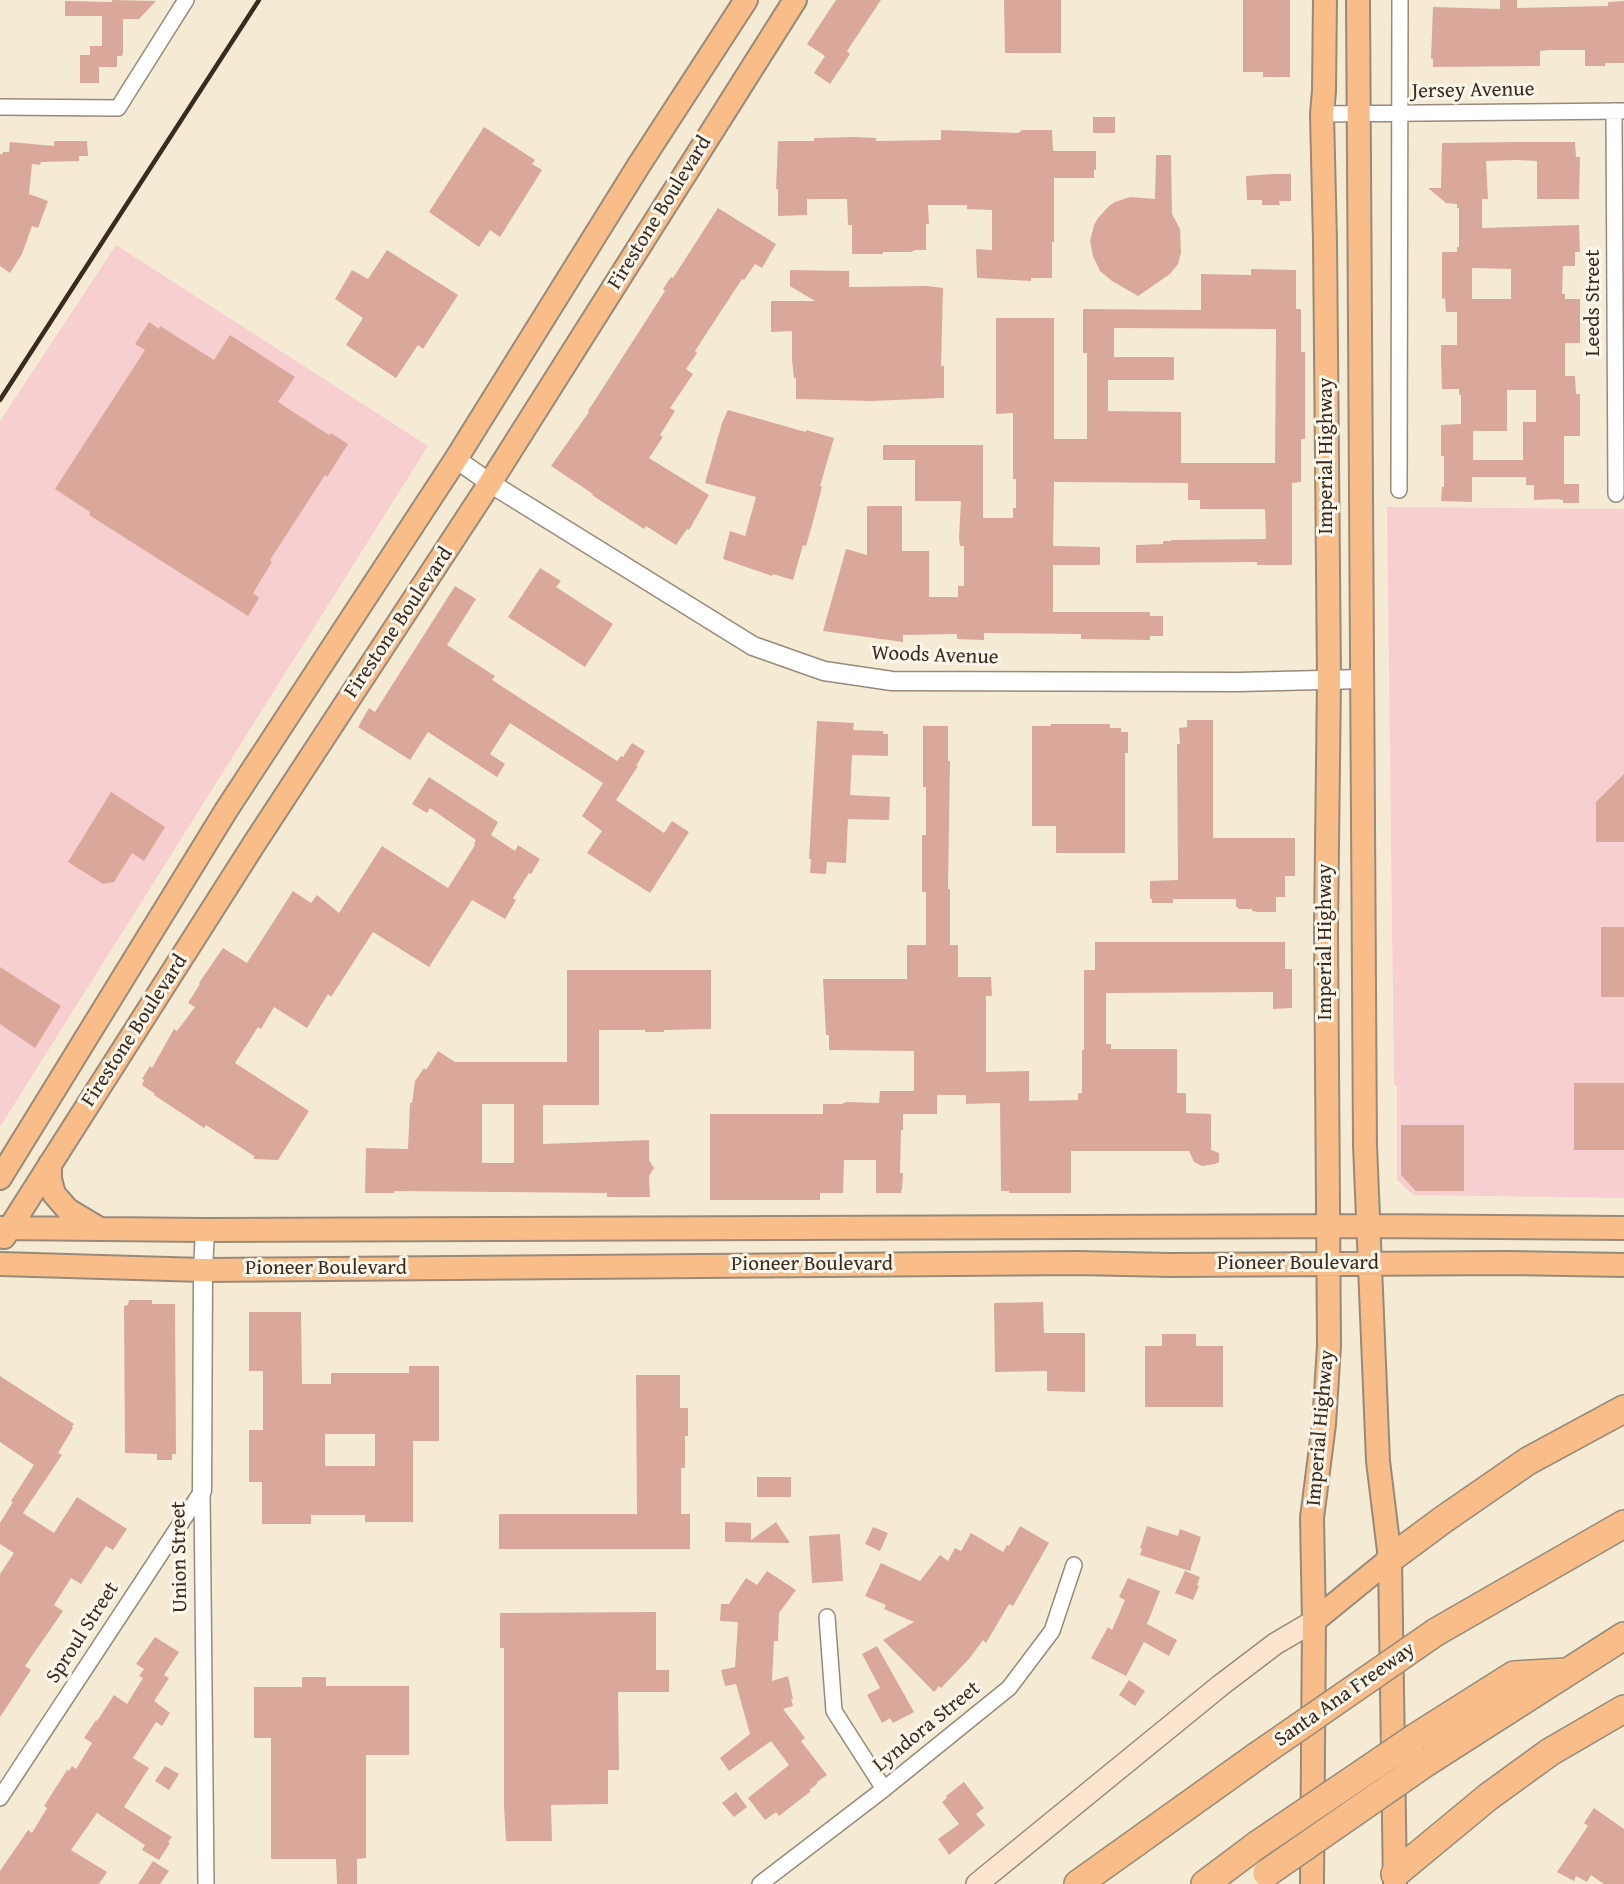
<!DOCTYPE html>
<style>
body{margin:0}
canvas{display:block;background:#f5ebd5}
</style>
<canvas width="1624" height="1884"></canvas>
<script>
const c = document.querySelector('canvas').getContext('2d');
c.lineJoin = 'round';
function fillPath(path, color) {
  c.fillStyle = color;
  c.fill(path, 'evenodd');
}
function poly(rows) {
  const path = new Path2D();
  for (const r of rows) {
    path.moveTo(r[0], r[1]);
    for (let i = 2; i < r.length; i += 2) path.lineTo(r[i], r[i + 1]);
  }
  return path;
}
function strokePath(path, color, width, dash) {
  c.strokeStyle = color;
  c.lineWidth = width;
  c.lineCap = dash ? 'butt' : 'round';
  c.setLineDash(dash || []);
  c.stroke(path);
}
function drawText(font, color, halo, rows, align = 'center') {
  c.font = font + ' "Gentium Book Plus",serif';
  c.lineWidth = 6;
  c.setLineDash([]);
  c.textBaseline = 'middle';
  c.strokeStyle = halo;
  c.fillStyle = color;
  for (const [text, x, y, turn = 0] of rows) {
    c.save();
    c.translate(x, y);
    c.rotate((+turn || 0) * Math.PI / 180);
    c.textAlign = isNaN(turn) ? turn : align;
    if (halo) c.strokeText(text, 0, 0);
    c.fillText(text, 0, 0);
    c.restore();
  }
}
fillPath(poly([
 [116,245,428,446,0,1127,0,421],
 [1387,507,1624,509,1624,1198,1413,1195,1397,1180,1397,1085,1394,1085]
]), '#f7cfd0');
fillPath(poly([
 [112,0,156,1,139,19,123,19,123,52,122,56,117,56,117,67,99,67,99,83,80,83,80,55,90,55,90,46,102,46,102,16,65,16,65,1,112,2],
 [836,0,881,0,847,51,850,54,830,84,814,73,825,56,807,44],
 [1004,0,1061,0,1061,53,1005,53],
 [1243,0,1290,0,1290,77,1263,77,1263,72,1243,72],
 [1500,0,1517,0,1517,8,1608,6,1608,2,1624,1,1624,63,1605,63,1605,66,1585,66,1585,50,1549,50,1540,51,1540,66,1433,67,1433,59,1431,59,1433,7,1500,9],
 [1093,117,1115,117,1115,133,1093,133],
 [484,127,535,160,532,164,542,170,500,237,490,230,479,247,429,212],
 [941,130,1018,133,1022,130,1052,130,1053,151,1096,151,1096,170,1094,170,1094,178,1054,178,1054,242,1052,242,1052,278,1031,278,1031,281,977,278,976,249,992,250,992,210,967,209,967,205,928,205,929,224,926,224,926,250,915,250,911,252,883,252,883,254,852,254,852,225,848,225,847,199,807,199,807,215,778,216,778,189,776,189,778,141,814,141,814,138,854,137,876,138,876,141,941,140],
 [54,141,87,141,88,156,79,156,79,161,41,162,40,165,32,164,29,194,48,201,38,228,32,226,22,254,10,273,0,266,0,154,3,154,3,152,9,152,10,142,54,146],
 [1517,142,1575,142,1576,157,1580,157,1579,199,1537,199,1537,161,1517,160,1486,161,1488,199,1482,199,1482,228,1579,225,1580,252,1575,252,1575,266,1563,266,1562,294,1565,294,1565,299,1580,299,1580,343,1565,343,1565,376,1575,376,1576,394,1580,394,1580,436,1564,436,1564,484,1579,484,1579,503,1563,503,1563,500,1557,499,1534,500,1534,485,1526,485,1526,477,1472,477,1472,502,1441,501,1442,487,1444,487,1444,456,1441,456,1441,425,1461,424,1461,395,1459,395,1459,389,1442,389,1441,359,1441,345,1457,345,1457,312,1446,312,1445,298,1442,299,1442,252,1457,252,1457,247,1459,247,1459,208,1457,208,1457,204,1446,203,1428,188,1441,188,1442,143],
 [1472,268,1511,269,1511,299,1472,299],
 [1507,390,1536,390,1536,422,1523,422,1523,460,1473,460,1473,431,1507,431],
 [1156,155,1171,155,1172,214,1180,229,1181,253,1178,264,1170,274,1138,296,1112,281,1100,271,1093,256,1090,241,1094,225,1098,218,1109,206,1115,202,1130,197,1155,199],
 [1272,174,1291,174,1291,201,1279,201,1280,205,1262,205,1262,200,1247,200,1246,176],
 [718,208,776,244,762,268,755,264,744,280,742,279,695,351,697,353,686,369,693,374,670,408,675,411,660,435,663,437,649,458,709,495,689,530,687,529,676,545,646,526,644,529,592,495,593,494,551,466,589,412,588,411,597,397,665,291,663,289,671,277,673,278],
 [387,250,458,295,423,349,418,345,396,378,346,345,363,318,335,299,352,270,368,279],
 [1251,269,1296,270,1296,309,1301,309,1301,352,1305,352,1305,439,1301,439,1301,482,1292,483,1292,565,1257,565,1257,562,1136,563,1136,545,1163,544,1163,541,1171,541,1171,540,1266,539,1265,509,1200,509,1200,500,1188,500,1188,483,1054,482,1053,546,1100,547,1100,565,1053,565,1053,612,1150,612,1150,616,1163,616,1163,636,1150,636,1150,640,1081,639,1081,634,984,633,984,640,957,639,957,634,903,635,903,642,823,631,846,549,867,555,867,506,902,506,902,551,929,551,929,597,958,597,958,586,964,586,964,546,960,546,959,538,961,501,915,501,915,460,883,460,883,445,983,445,983,518,1013,518,1013,508,1016,508,1016,479,1013,479,1013,413,996,414,996,318,1054,318,1054,439,1087,439,1087,353,1083,353,1083,309,1201,310,1201,274,1251,275],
 [1114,328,1276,329,1275,463,1181,463,1181,412,1108,411,1108,380,1174,380,1174,357,1114,357],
 [790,270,849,271,849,287,927,286,943,288,941,366,944,366,944,398,871,401,796,399,796,378,794,378,792,360,792,331,771,332,771,301,815,301,790,286],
 [149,322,159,329,160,326,214,360,230,335,295,377,278,402,329,435,331,433,348,444,327,477,325,475,270,560,272,562,253,593,259,598,248,616,89,515,90,512,55,489,145,350,135,344],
 [728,410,802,431,806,432,806,430,834,438,820,486,822,487,811,529,806,546,803,545,793,580,773,574,772,576,723,559,730,531,745,536,756,497,705,483,722,423],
 [540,568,561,581,556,587,613,624,585,667,508,617],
 [455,586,476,599,447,645,495,676,492,680,617,761,621,756,623,757,632,743,645,751,636,766,638,766,616,800,664,833,672,821,689,832,650,893,587,853,602,831,582,816,603,783,510,723,490,754,505,764,497,777,428,732,410,760,358,727,369,708,375,712],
 [1187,720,1213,720,1213,838,1295,838,1295,876,1285,876,1285,897,1276,897,1276,912,1258,912,1252,911,1252,909,1238,909,1238,907,1236,907,1236,899,1173,899,1173,903,1152,903,1152,899,1150,899,1150,881,1178,880,1177,744,1180,744,1179,728,1187,727],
 [817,721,854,723,853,730,883,731,883,734,888,734,888,756,852,755,850,795,890,797,889,820,848,819,846,863,827,862,826,874,810,873,811,859,809,859],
 [1051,724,1110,724,1110,728,1121,728,1121,732,1128,732,1128,753,1125,753,1125,853,1056,853,1056,826,1032,826,1032,726,1051,726],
 [923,726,948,726,948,761,950,761,948,889,950,889,950,945,958,945,958,977,991,977,992,996,986,996,986,1072,1029,1071,1029,1101,1078,1100,1078,1093,1082,1093,1082,1050,1084,1050,1084,970,1095,970,1095,942,1285,942,1285,969,1292,969,1292,1008,1273,1009,1273,992,1106,993,1106,1044,1111,1044,1111,1049,1177,1049,1177,1093,1186,1093,1186,1113,1211,1114,1211,1150,1219,1153,1219,1162,1215,1164,1202,1166,1194,1162,1189,1151,1071,1151,1071,1193,1009,1193,1009,1191,1001,1191,1000,1103,966,1104,966,1095,937,1095,937,1114,903,1114,903,1130,901,1130,900,1173,903,1173,902,1190,901,1190,901,1193,876,1193,876,1160,844,1160,843,1193,820,1193,820,1200,710,1200,710,1114,823,1114,823,1104,843,1104,843,1103,847,1102,879,1103,880,1091,914,1091,914,1051,829,1050,829,1035,826,1035,823,979,907,979,907,945,926,945,926,892,922,892,922,835,926,835,926,787,923,787],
 [1624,774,1624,842,1596,842,1596,802],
 [429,777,498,822,491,835,515,851,518,845,540,859,531,874,529,873,513,898,516,900,505,919,472,900,429,967,373,932,331,997,328,994,307,1028,274,1007,261,1029,258,1027,235,1063,309,1111,278,1160,254,1159,254,1156,206,1125,204,1128,154,1095,155,1094,142,1085,144,1080,142,1079,150,1066,152,1068,174,1029,177,1031,195,1007,188,1003,200,984,199,983,223,948,247,963,293,891,311,903,317,895,339,913,382,846,448,888,475,845,474,844,476,840,430,808,427,813,412,804],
 [111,792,165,827,144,861,132,853,114,882,103,884,68,862],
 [1601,927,1624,927,1624,997,1601,997],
 [0,967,61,1006,35,1048,0,1024],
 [567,970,711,970,711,1029,664,1030,664,1032,645,1032,645,1030,599,1030,599,1105,543,1105,543,1144,649,1140,649,1160,654,1168,649,1176,650,1197,607,1197,607,1193,394,1191,394,1193,365,1193,366,1148,408,1149,410,1103,412,1103,415,1081,424,1068,426,1070,438,1051,455,1062,567,1062],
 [482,1104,514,1104,514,1163,482,1163],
 [1574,1083,1624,1083,1624,1150,1574,1150],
 [1401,1125,1464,1125,1464,1191,1416,1191,1401,1175],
 [129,1300,152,1300,152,1304,175,1304,176,1454,172,1454,172,1460,157,1460,157,1454,125,1453,124,1306,128,1305],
 [1043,1302,1044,1333,1085,1333,1085,1392,1047,1391,1047,1371,995,1372,994,1303],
 [249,1312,301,1312,302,1384,331,1384,331,1373,409,1373,409,1366,439,1366,439,1441,413,1441,413,1522,365,1522,365,1515,311,1515,311,1524,262,1524,262,1482,249,1482,249,1430,263,1430,263,1371,249,1371],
 [325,1434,375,1434,375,1466,325,1466],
 [1162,1334,1196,1334,1196,1346,1223,1346,1223,1407,1145,1407,1145,1346,1162,1346],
 [636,1375,680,1375,680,1408,688,1408,688,1436,685,1436,685,1468,681,1468,681,1514,690,1514,690,1549,499,1549,499,1514,637,1514],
 [0,1376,74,1424,72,1427,73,1428,58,1453,62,1455,23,1513,54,1533,77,1497,127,1529,113,1550,106,1546,81,1584,71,1578,54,1605,63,1611,25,1666,31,1670,0,1717,0,1574,14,1553,0,1544,0,1523,13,1502,11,1501,34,1465,0,1442],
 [757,1477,791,1477,791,1497,757,1497],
 [725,1522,751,1523,751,1540,776,1522,790,1543,725,1542],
 [1020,1526,1049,1543,1013,1606,1009,1604,986,1643,983,1640,969,1659,941,1688,939,1686,934,1692,883,1640,914,1622,884,1609,886,1605,865,1596,881,1563,920,1581,940,1555,948,1561,955,1548,961,1551,971,1533,1003,1552,1007,1545,1009,1546],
 [1147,1526,1178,1536,1180,1529,1201,1537,1190,1571,1140,1555,1142,1549,1140,1548],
 [873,1527,888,1533,880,1551,865,1544],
 [840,1534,843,1581,812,1583,809,1536],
 [767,1571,796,1590,779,1613,778,1641,774,1641,772,1681,788,1676,793,1699,791,1699,793,1706,783,1709,805,1738,801,1741,827,1775,817,1782,817,1784,809,1790,811,1791,779,1816,776,1812,765,1820,748,1798,789,1765,771,1741,729,1771,720,1758,750,1734,736,1684,725,1686,721,1670,735,1667,738,1622,720,1621,721,1604,729,1604,746,1578,757,1585],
 [1185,1571,1200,1577,1197,1585,1199,1586,1193,1600,1175,1593],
 [1128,1578,1160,1591,1147,1624,1177,1640,1169,1656,1144,1642,1126,1676,1091,1658,1108,1627,1112,1630,1125,1600,1119,1597],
 [656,1612,656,1670,669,1670,669,1692,618,1692,619,1770,608,1770,608,1804,551,1805,552,1841,506,1841,504,1805,504,1648,500,1648,500,1613],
 [155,1637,179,1652,164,1675,169,1678,154,1701,170,1713,162,1726,156,1722,133,1758,149,1768,124,1807,172,1837,168,1842,170,1843,159,1860,142,1850,145,1845,97,1813,71,1850,107,1872,99,1884,0,1884,0,1871,28,1830,32,1833,47,1808,44,1806,67,1770,69,1771,72,1766,76,1769,92,1743,84,1738,96,1720,97,1721,114,1695,127,1704,143,1678,139,1676,144,1669,136,1664],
 [877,1646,914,1712,893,1723,890,1718,882,1723,867,1695,880,1688,862,1654],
 [302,1677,326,1677,326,1686,409,1686,409,1755,366,1755,366,1858,357,1859,357,1884,337,1884,336,1859,271,1859,271,1738,254,1738,254,1687,302,1687],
 [1129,1680,1145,1691,1135,1706,1119,1695],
 [165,1766,179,1774,169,1790,155,1781],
 [964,1782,984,1808,976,1814,985,1825,949,1855,938,1839,959,1824,942,1802,947,1798,946,1796],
 [736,1792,747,1807,734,1817,722,1803],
 [1594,1808,1624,1829,1624,1884,1604,1884,1591,1875,1587,1882,1576,1876,1574,1881,1557,1872,1588,1826,1584,1823],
 [153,1861,169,1871,160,1884,138,1884]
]), '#daa89a');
const minor = poly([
 [0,107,118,108,186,0],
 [1614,111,1616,494],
 [1322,114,1624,111],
 [1399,490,1400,0],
 [202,1491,206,1884],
 [827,1617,834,1711,884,1789],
 [0,1798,202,1491],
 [760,1884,884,1789,1009,1688,1052,1631,1074,1565]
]);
const tertiary = poly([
 [456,459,490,483,753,646,824,671,892,681,1238,682,1363,679],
 [202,1491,203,1270,205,1230]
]);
const secondary = poly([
 [977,1884,1221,1685,1275,1644,1314,1621]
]);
const primary = poly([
 [1358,0,1365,1145,1378,1461,1390,1559,1395,1884],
 [50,1164,50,1179,54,1194,68,1210,98,1228],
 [0,1178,227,809,456,459,639,165,746,0],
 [0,1228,205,1230,1370,1226,1624,1228],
 [4,1237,254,844,490,483,795,0],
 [0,1264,203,1270,1078,1263,1170,1265,1509,1263,1624,1265],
 [1314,1621,1390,1559],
 [1312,1884,1314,1621,1312,1518,1324,1424,1329,1346,1326,928,1329,679,1325,241,1322,114,1324,91,1325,0]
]);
const motorway = poly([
 [1390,1559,1444,1519,1528,1461,1624,1409],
 [1436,1632,1624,1524],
 [1416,1737,1514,1675,1565,1672],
 [1427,1762,1624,1636],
 [1395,1874,1488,1797,1550,1752,1624,1709],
 [1078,1884,1257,1756],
 [1205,1884,1257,1845]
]);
strokePath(minor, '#988a7a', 18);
strokePath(tertiary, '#988a7a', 21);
strokePath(secondary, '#988a7a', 24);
strokePath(primary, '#988a7a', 26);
strokePath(motorway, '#988a7a', 30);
strokePath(minor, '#fff', 15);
strokePath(tertiary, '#fff', 18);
strokePath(secondary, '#fce5cf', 21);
strokePath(primary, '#f8bd88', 22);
strokePath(motorway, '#f8bd88', 27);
strokePath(poly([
 [0,400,259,0]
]), '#3b2a1e', 4.5);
const motorwayBridge = poly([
 [1257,1756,1436,1632],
 [1257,1845,1416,1737],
 [1267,1873,1427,1762]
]);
strokePath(motorwayBridge, '#988a7a', 30, []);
strokePath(motorwayBridge, '#f8bd88', 27);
drawText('21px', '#3b2a1e', '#fbf7ec', [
 ["Jersey Avenue",1473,91,-1],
 ["Firestone Boulevard",660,213,-58],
 ["Leeds Street",1594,303,-90],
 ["Imperial Highway",1327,456,-90],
 ["Firestone Boulevard",399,623,-56],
 ["Woods Avenue",935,656,2],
 ["Imperial Highway",1326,942,-90],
 ["Firestone Boulevard",135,1031,-57],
 ["Pioneer Boulevard",1298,1264],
 ["Pioneer Boulevard",812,1265],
 ["Pioneer Boulevard",326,1269],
 ["Imperial Highway",1321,1428,-85],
 ["Union Street",180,1557,-91],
 ["Sproul Street",83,1633,-57],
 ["Santa Ana Freeway",1345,1695,-35],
 ["Lyndora Street",927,1727,-39]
]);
</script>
